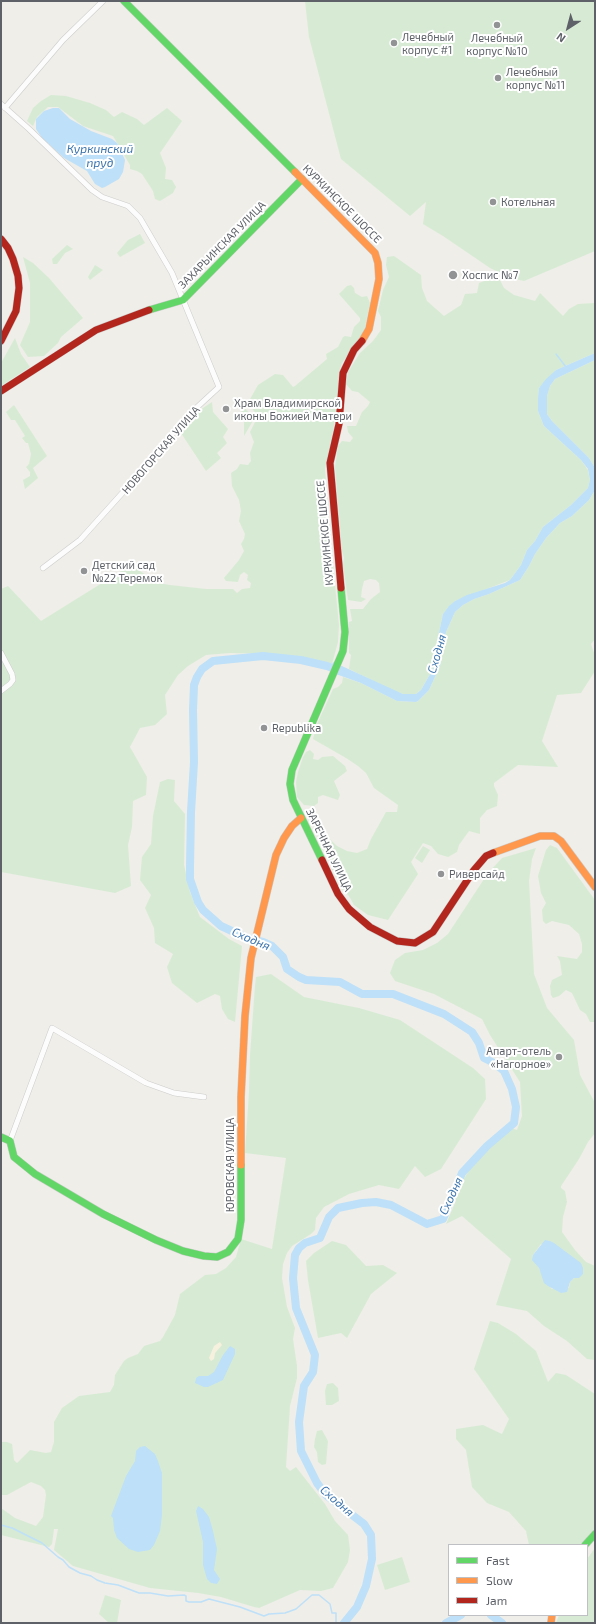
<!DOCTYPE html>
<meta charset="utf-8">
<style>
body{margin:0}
#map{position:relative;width:596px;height:1624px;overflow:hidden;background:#efeee9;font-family:"Exo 2",sans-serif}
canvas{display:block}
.frame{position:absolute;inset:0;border:2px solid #5e6268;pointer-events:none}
.legend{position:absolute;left:448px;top:1544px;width:140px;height:72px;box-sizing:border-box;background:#fff;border:1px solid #bfc0c3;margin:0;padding:5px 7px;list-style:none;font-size:12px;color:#5e6268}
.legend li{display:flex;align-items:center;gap:8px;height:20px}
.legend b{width:20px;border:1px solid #bfc0c3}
.north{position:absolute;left:548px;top:8px;width:40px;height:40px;-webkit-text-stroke:3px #fff;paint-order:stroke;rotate:216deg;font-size:11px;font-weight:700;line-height:16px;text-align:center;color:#5e6268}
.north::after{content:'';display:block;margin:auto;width:14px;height:18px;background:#5e6268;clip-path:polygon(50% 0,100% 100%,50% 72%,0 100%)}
</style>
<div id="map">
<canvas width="596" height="1624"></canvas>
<div class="frame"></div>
<ul class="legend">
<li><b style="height:5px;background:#63d668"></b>Fast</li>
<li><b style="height:5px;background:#ff974d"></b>Slow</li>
<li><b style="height:5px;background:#b3261e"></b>Jam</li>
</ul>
<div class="north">N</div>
</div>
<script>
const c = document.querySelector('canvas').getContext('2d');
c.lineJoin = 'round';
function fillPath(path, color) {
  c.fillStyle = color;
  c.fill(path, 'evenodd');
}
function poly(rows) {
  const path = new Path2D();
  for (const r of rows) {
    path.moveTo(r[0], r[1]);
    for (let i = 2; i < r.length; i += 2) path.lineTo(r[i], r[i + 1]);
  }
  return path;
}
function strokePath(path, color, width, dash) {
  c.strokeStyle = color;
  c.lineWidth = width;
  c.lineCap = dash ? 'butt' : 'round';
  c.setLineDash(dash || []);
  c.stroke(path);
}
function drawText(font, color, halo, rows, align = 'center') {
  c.font = font + ' "Exo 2",sans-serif';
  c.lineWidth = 4;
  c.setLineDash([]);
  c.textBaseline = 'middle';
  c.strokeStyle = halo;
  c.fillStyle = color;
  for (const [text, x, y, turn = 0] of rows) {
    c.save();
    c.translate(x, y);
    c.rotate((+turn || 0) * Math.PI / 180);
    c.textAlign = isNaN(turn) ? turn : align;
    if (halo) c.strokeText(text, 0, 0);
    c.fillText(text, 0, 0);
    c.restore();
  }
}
fillPath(poly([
 [305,1,595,1,595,251,524,281,511,278,490,268,443,236,423,224,426,202,410,216,341,159,309,37],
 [51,95,66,96,90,103,106,110,114,117,122,112,137,119,144,125,167,108,182,121,160,153,166,168,165,179,172,180,176,187,173,193,160,201,155,199,153,191,142,174,137,171,130,169,130,165,113,136,83,126,58,107,48,107,37,117,33,126,27,121,33,108,41,101],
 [140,234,145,243,120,257,117,253,128,240],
 [67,245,73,249,65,253,57,264,53,264,52,259],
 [394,256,421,275,422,288,427,301,444,316,461,305,465,294,477,293,479,283,498,276,504,288,514,295,535,301,540,293,563,316,569,309,578,304,595,303,595,353,556,370,539,388,538,411,544,426,581,460,588,470,590,480,588,488,571,505,543,527,535,541,527,550,521,565,510,580,455,601,443,614,438,637,439,645,433,669,421,690,416,694,403,694,392,690,349,669,351,655,349,653,349,622,352,621,350,609,363,609,371,599,380,592,379,583,376,580,370,579,364,581,362,589,361,597,366,599,361,602,348,600,343,565,344,558,342,551,335,467,338,446,342,441,350,442,353,438,348,432,347,426,356,426,362,412,368,406,370,402,358,392,352,391,346,384,348,372,360,353,373,341,381,330,381,317,378,311,383,290,389,277,386,265,387,257],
 [23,257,33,263,49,278,83,318,61,337,58,343,44,356,28,357,20,345,30,322,30,283],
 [95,265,103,270,90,280,88,277],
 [351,285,354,288,355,293,362,297,367,296,370,303,364,332,342,363,339,372,337,411,325,469,330,532,328,540,333,564,339,625,338,642,332,664,270,654,230,653,206,655,188,666,178,675,165,695,167,714,155,725,140,728,130,747,147,777,146,795,133,801,132,827,128,845,131,886,115,893,1,872,1,589,8,586,41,621,131,565,158,583,170,585,206,589,233,589,237,593,242,589,250,588,251,583,247,580,248,575,244,572,240,575,238,582,226,581,224,578,239,560,244,551,241,544,244,539,245,534,239,521,241,511,239,500,232,486,231,473,237,469,240,464,248,465,251,461,250,453,254,442,250,432,258,416,250,406,249,401,258,385,275,374,283,375,293,387,295,386,327,359,326,354,338,347,343,337,345,336,351,337,354,327,360,321,360,318,339,294,347,286],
 [15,338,21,354,30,367,1,386,1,363],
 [595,360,595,468,589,458,552,421,547,414,547,396,550,386,555,379],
 [212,402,213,412,228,429,223,437,227,443,217,453,221,458,206,471,181,433,197,412],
 [14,405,47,456,33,468,38,478,25,489,23,480,30,476,30,472,26,467,29,464,31,454,28,443,26,443,22,438,25,436,15,420,11,420,6,412],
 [244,407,254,419,244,436,244,418,241,410],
 [595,490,595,639,591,644,595,656,595,671,581,693,557,695,542,741,558,767,518,765,494,783,494,786,498,795,497,806,487,810,480,818,480,834,469,831,459,845,457,852,448,857,438,854,431,846,423,843,411,862,418,874,388,920,368,915,354,905,349,896,341,888,332,869,325,850,319,842,330,839,337,846,347,851,357,853,367,849,371,839,386,812,397,812,398,805,374,788,366,773,358,766,346,758,313,739,317,724,333,689,338,687,342,683,343,677,361,683,397,701,416,702,418,701,429,690,435,677,444,648,446,632,455,612,463,605,474,599,489,594,520,580,529,566,535,554,546,538,560,523,572,516,589,500],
 [310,750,314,754,313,759,318,760,322,757,333,756,345,766,347,771,334,781,340,795,338,800,323,795,318,797,318,803,314,806,304,805,297,797,296,782,298,772,303,757,306,752],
 [168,779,175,780,174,801,185,814,184,865,190,892,200,917,229,939,242,946,235,1022,228,1019,222,1009,220,996,215,994,197,1003,172,983,167,967,173,954,155,943,154,928,145,908,151,895,140,880,142,857,151,844,153,816,160,782],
 [550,845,557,848,595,900,595,1022,590,1022,586,1014,580,1010,572,993,566,990,559,996,553,998,551,995,550,986,552,980,562,975,560,961,557,956,577,959,582,952,582,944,579,934,569,925,552,921,546,924,543,921,542,910,546,903,541,893,538,876,546,850],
 [423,846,430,850,422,863,415,858],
 [536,848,532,859,529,881,534,974,547,1008,574,1040,580,1075,595,1103,595,1133,588,1142,579,1159,561,1186,561,1188,565,1191,567,1202,563,1217,562,1232,575,1250,586,1262,595,1266,595,1360,587,1359,567,1341,544,1326,527,1311,496,1305,511,1259,462,1216,446,1224,455,1203,459,1186,470,1169,487,1150,511,1128,517,1130,522,1116,520,1082,490,1035,482,1019,434,994,395,981,390,973,395,960,405,953,423,950,437,943,448,934,488,873,502,858],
 [541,1244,563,1250,567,1254,574,1278,570,1282,569,1288,552,1289,543,1277,533,1255],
 [271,974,304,997,359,1008,400,1020,473,1068,485,1079,486,1099,441,1169,425,1177,415,1166,399,1189,379,1185,349,1194,324,1207,316,1218,315,1230,311,1234,292,1246,287,1253,283,1264,282,1278,287,1307,295,1328,293,1339,297,1366,297,1378,290,1406,286,1467,290,1471,296,1467,325,1504,335,1521,348,1535,350,1550,348,1562,333,1588,321,1591,300,1590,259,1608,254,1607,221,1597,198,1593,150,1588,73,1566,54,1550,58,1529,54,1529,52,1544,49,1547,1,1535,1,1508,15,1518,36,1526,43,1517,46,1495,45,1490,41,1486,31,1482,7,1495,1,1495,1,1442,7,1442,12,1444,14,1460,17,1463,30,1450,46,1453,51,1452,54,1442,54,1422,62,1408,79,1396,110,1392,114,1385,115,1375,124,1361,128,1358,138,1354,144,1346,160,1341,163,1337,175,1315,180,1294,205,1275,216,1274,226,1268,236,1257,241,1239,272,1249,286,1158,245,1153,249,1092,250,1055,255,986,256,977],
 [332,1241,346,1245,366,1266,383,1265,397,1273,371,1294,347,1338,341,1333,318,1338,308,1280,306,1261,314,1253],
 [490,1321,498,1323,516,1334,536,1351,548,1382,556,1373,566,1375,595,1394,595,1529,580,1545,529,1545,526,1531,509,1512,487,1503,472,1487,466,1450,456,1439,456,1429,483,1425,502,1434,509,1419,474,1369],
 [333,1383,338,1388,339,1401,332,1405,326,1405,325,1391,327,1384],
 [322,1430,328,1441,326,1464,322,1465,318,1462,317,1452,314,1447,315,1439,317,1431],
 [595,1548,595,1623,556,1623,559,1615,587,1615,587,1559],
 [402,1557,410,1582,385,1590,377,1565],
 [105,1595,121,1600,117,1623,109,1623,99,1614]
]), '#d7ebd4');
fillPath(poly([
 [220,1342,222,1345,215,1353,214,1359,211,1361,209,1358,214,1346]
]), '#f6f1df');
fillPath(poly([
 [53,108,59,108,70,119,91,131,112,139,117,143,125,160,123,172,119,179,105,187,102,188,95,184,87,171,64,158,42,138,36,129,36,119,44,111],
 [595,353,595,360,555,379,550,386,547,396,547,414,552,421,589,458,595,468,595,490,589,500,572,516,560,523,546,538,535,554,529,566,520,580,489,594,474,599,463,605,455,612,446,632,440,666,429,690,418,701,416,702,397,701,361,683,333,673,330,669,333,662,403,694,416,694,421,690,433,669,439,645,438,637,443,614,449,606,455,601,467,595,505,583,510,580,521,565,527,550,535,541,543,527,571,505,588,488,590,480,588,469,581,460,544,426,538,411,538,398,539,388,546,379,556,370],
 [545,1240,550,1241,554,1243,581,1263,583,1268,583,1274,579,1278,574,1278,570,1282,567,1292,561,1293,548,1286,544,1283,539,1268,532,1260,533,1255],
 [230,1346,235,1349,235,1354,223,1380,208,1387,204,1387,195,1383,196,1378,199,1376,208,1376,214,1372,223,1355],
 [145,1446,155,1454,158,1461,162,1473,162,1515,160,1531,154,1545,150,1550,138,1552,129,1549,117,1538,114,1530,113,1518,111,1516,126,1476,135,1461,136,1451,140,1447],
 [198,1506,203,1509,209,1517,213,1531,217,1549,214,1570,220,1579,217,1584,211,1583,207,1579,203,1565,203,1542,196,1511]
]), '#bee0f8');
strokePath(poly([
 [556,354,566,367],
 [1,1525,12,1528,42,1543,58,1557,63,1560,69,1567,80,1573,91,1576,97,1580,105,1583,118,1585,139,1593,150,1593,168,1596,184,1595,186,1596,186,1601,189,1602,201,1602,209,1599,240,1607,264,1616,269,1614,285,1613,296,1609,312,1595,319,1595,330,1604,332,1613,336,1613,336,1623]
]), '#bee0f8', 1.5);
strokePath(poly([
 [340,671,327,666,301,660,263,656,213,661,202,669,197,677,194,685,193,710,194,762,191,812,190,867,190,879,198,902,203,910,221,926,247,938,263,942,272,946,283,957,287,969,299,977,306,980,340,982,362,994,393,994,444,1014,472,1032,479,1043,484,1058,494,1063,504,1071,512,1089,516,1107,514,1123,487,1146,462,1173,443,1219,427,1224,391,1205,376,1202,362,1203,338,1208,329,1217,320,1238,305,1243,299,1248,295,1255,293,1278,296,1308,315,1355,313,1372,304,1386,299,1422,301,1451,317,1483,326,1495,364,1524,371,1535,372,1559,366,1586,357,1607,344,1623],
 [491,1615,502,1623],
 [446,1623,461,1615]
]), '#bee0f8', 8);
const street = poly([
 [1,104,29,129,92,190,102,197,128,206,140,218,172,273,219,387,194,410,175,431,125,490,80,540,43,568],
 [5,108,63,40,103,1],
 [1,653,12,674,13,680,10,684,1,691],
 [10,1141,52,1028,146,1083,174,1093,204,1097]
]);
const fast = poly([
 [124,1,295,172],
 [149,310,183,300,302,179],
 [322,860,293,800,290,784,292,770,343,651,345,632,341,588],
 [1,1137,10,1141,14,1157,35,1174,103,1214,156,1240,183,1251,204,1256,217,1257,228,1252,238,1239,241,1220,241,1165],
 [585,1545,595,1534]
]);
const slow = poly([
 [295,172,375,253,378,263,379,279,369,329,362,341],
 [493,853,540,836,554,836,561,841,595,887],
 [241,1165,241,1097,245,1016,251,958,276,855,284,838,292,826,301,818],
 [551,1623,552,1615]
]);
const jam = poly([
 [1,239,8,248,13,259,18,276,19,288,16,311,1,341],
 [1,391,96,330,149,310],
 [341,588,330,463,339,424,343,373,354,350,362,341],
 [322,860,338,894,349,909,370,927,397,941,415,943,433,932,474,870,486,856,493,853]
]);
strokePath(street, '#cccccb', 6);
strokePath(fast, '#cbcbca', 8);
strokePath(slow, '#cbcbca', 8);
strokePath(jam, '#cbcbca', 8);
strokePath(street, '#fdfcfc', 5);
strokePath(fast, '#63d668', 7);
strokePath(slow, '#ff974d', 7);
strokePath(jam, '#b3261e', 7);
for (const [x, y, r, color] of [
 [497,25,4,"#919395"],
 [394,43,4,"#919395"],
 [498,78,4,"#919395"],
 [493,202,4,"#919395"],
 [453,275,5,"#919395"],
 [226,409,4,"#919395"],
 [84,571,4,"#919395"],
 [264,728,4,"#919395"],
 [441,874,4,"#919395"],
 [559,1057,4,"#919395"]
]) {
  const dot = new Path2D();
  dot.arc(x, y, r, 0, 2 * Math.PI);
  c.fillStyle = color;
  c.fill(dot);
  strokePath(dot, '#fff', 1.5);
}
drawText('11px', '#5e6268', '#fff', [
 ["Лечебный",402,37],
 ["корпус #1",402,50],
 ["Лечебный",497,38,"center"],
 ["корпус №10",497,51,"center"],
 ["Лечебный",506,72],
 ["корпус №11",506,85],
 ["Котельная",501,202],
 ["Хоспис №7",462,275],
 ["Храм Владимирской",234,403],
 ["иконы Божией Матери",234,416],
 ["Детский сад",92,565],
 ["№22 Теремок",92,578],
 ["Republika",272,728],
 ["Риверсайд",449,874],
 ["Апарт-отель",551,1051,"right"],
 ["«Нагорное»",551,1064,"right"]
], 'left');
drawText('11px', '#5e6268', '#fff', [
 ["КУРКИНСКОЕ ШОССЕ",342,204,45],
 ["ЗАХАРЬИНСКАЯ УЛИЦА",222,245,-45],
 ["НОВОГОРСКАЯ УЛИЦА",161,450,-49],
 ["КУРКИНСКОЕ ШОССЕ",325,533,-95],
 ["ЗАРЕЧНАЯ УЛИЦА",329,850,64],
 ["ЮРОВСКАЯ УЛИЦА",230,1165,-90]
]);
drawText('italic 12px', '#3c74ad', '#fff', [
 ["Куркинский",100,149],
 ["пруд",100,163],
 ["Сходня",437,654,-74],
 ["Сходня",251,939,23],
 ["Сходня",451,1196,-65],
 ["Сходня",337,1501,41]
]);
</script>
